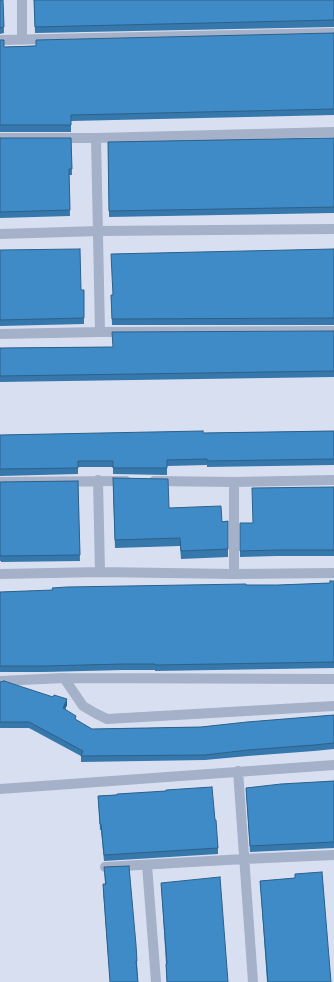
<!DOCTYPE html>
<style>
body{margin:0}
canvas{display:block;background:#d8dff1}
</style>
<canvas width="334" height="982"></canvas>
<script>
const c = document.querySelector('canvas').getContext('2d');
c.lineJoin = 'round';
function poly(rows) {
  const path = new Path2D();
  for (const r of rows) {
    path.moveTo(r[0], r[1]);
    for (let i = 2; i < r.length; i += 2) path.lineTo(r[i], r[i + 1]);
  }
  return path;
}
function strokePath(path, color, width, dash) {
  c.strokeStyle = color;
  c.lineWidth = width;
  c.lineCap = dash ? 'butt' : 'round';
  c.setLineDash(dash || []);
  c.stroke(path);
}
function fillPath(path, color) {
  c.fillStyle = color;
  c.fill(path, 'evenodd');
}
strokePath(poly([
 [22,0,22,40],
 [0,40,334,33],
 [0,138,96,138,334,132],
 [96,138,100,332],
 [0,234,99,231,334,229],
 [0,334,100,332,334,331],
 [98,480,100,572],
 [154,481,234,482,334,480],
 [0,482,126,481],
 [0,574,100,572,234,574,334,573],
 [234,574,234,482],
 [64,678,83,706,95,713,107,719,334,706],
 [0,681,64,678,334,679],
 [238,771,253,982],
 [0,789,334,765],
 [147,865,156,982],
 [105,867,244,859,334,855]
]), '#a4b1c9', 10);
fillPath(poly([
 [0,0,3,0,4,33,0,34],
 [34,0,334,0,334,27,35,33],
 [334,33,334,115,71,121,71,132,0,132,0,40,4,47],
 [0,138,71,138,72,175,69,175,70,216,0,218],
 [334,138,334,213,109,217,108,142],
 [334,249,334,325,112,325,111,295],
 [0,250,81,290,84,290,84,324,0,326],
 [334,331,334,377,0,382,0,348,112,347],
 [334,431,334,465,207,467,207,465,167,466,167,475,113,474,113,467,78,467,78,474,0,476,0,435,203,433],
 [78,481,80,561,1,562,1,561,0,561,0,482],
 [113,487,169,508,222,522,228,521,228,557,181,559,180,546,115,548],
 [334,487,334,556,277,556,240,557,240,523,253,523],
 [334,581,334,668,155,671,155,670,123,670,44,672,0,672,0,592,278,585,330,583],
 [0,682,67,705,65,709,76,720,92,729,201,727,334,715,334,749,314,751,248,756,205,760,81,762,81,756,29,728,0,728],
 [334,781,334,848,250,852,246,788],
 [166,791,215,820,218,848,218,854,104,861,101,830,100,830,98,796],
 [104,867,137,961,138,982,110,982,103,890,103,884,105,884],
 [295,874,331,982,267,982,260,881,295,878],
 [161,883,228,982,167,982,166,970,166,964]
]), '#3678ab');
fillPath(poly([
 [67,699,67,705,63,714,63,708]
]), '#2c618b');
const building = poly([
 [0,0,3,0,4,27,0,28,0,0],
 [34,0,334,0,334,20,35,27,34,0],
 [334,33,334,109,71,115,71,125,0,125,0,40,4,40,4,47,36,46,36,40,334,33],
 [0,138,71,138,72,169,69,169,70,210,0,212,0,138],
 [334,138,334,207,109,211,108,142,334,138],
 [80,249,81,290,84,290,84,318,0,320,0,250,80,249],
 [334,249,334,318,112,319,111,295,113,295,111,254,334,249],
 [334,331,334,371,0,376,0,348,113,347,112,332,334,331],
 [203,431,203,433,334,431,334,459,207,461,207,459,167,460,167,468,113,468,113,461,78,461,78,468,0,469,0,435,203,431],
 [113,478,168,479,169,508,221,506,222,522,228,521,228,549,181,551,180,538,115,540,113,478],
 [78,481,80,555,1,556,1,555,0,555,0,482,78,481],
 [334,487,334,550,277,550,240,551,240,523,253,523,252,488,334,487],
 [330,581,334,581,334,662,155,665,155,664,123,664,44,666,0,666,0,592,53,590,52,588,67,587,246,584,246,585,278,585,330,583,330,581],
 [4,681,53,697,54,695,67,699,63,708,76,716,75,719,92,729,201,727,247,722,334,715,334,743,314,745,248,750,205,755,81,756,83,751,29,722,0,722,0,682,4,681],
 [334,781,334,842,250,846,246,788,281,784,334,781],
 [212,787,215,820,216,820,218,848,104,855,101,824,100,824,98,796,117,795,117,794,166,791,166,790,212,787],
 [129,866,136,945,137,961,136,961,138,982,110,982,103,884,106,884,104,867,129,866],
 [322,872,331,982,268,982,260,881,295,878,295,874,322,872],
 [220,877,228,982,167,982,166,964,167,964,161,883,220,877]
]);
fillPath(building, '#3f8bc7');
strokePath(building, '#2c618b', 1);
</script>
